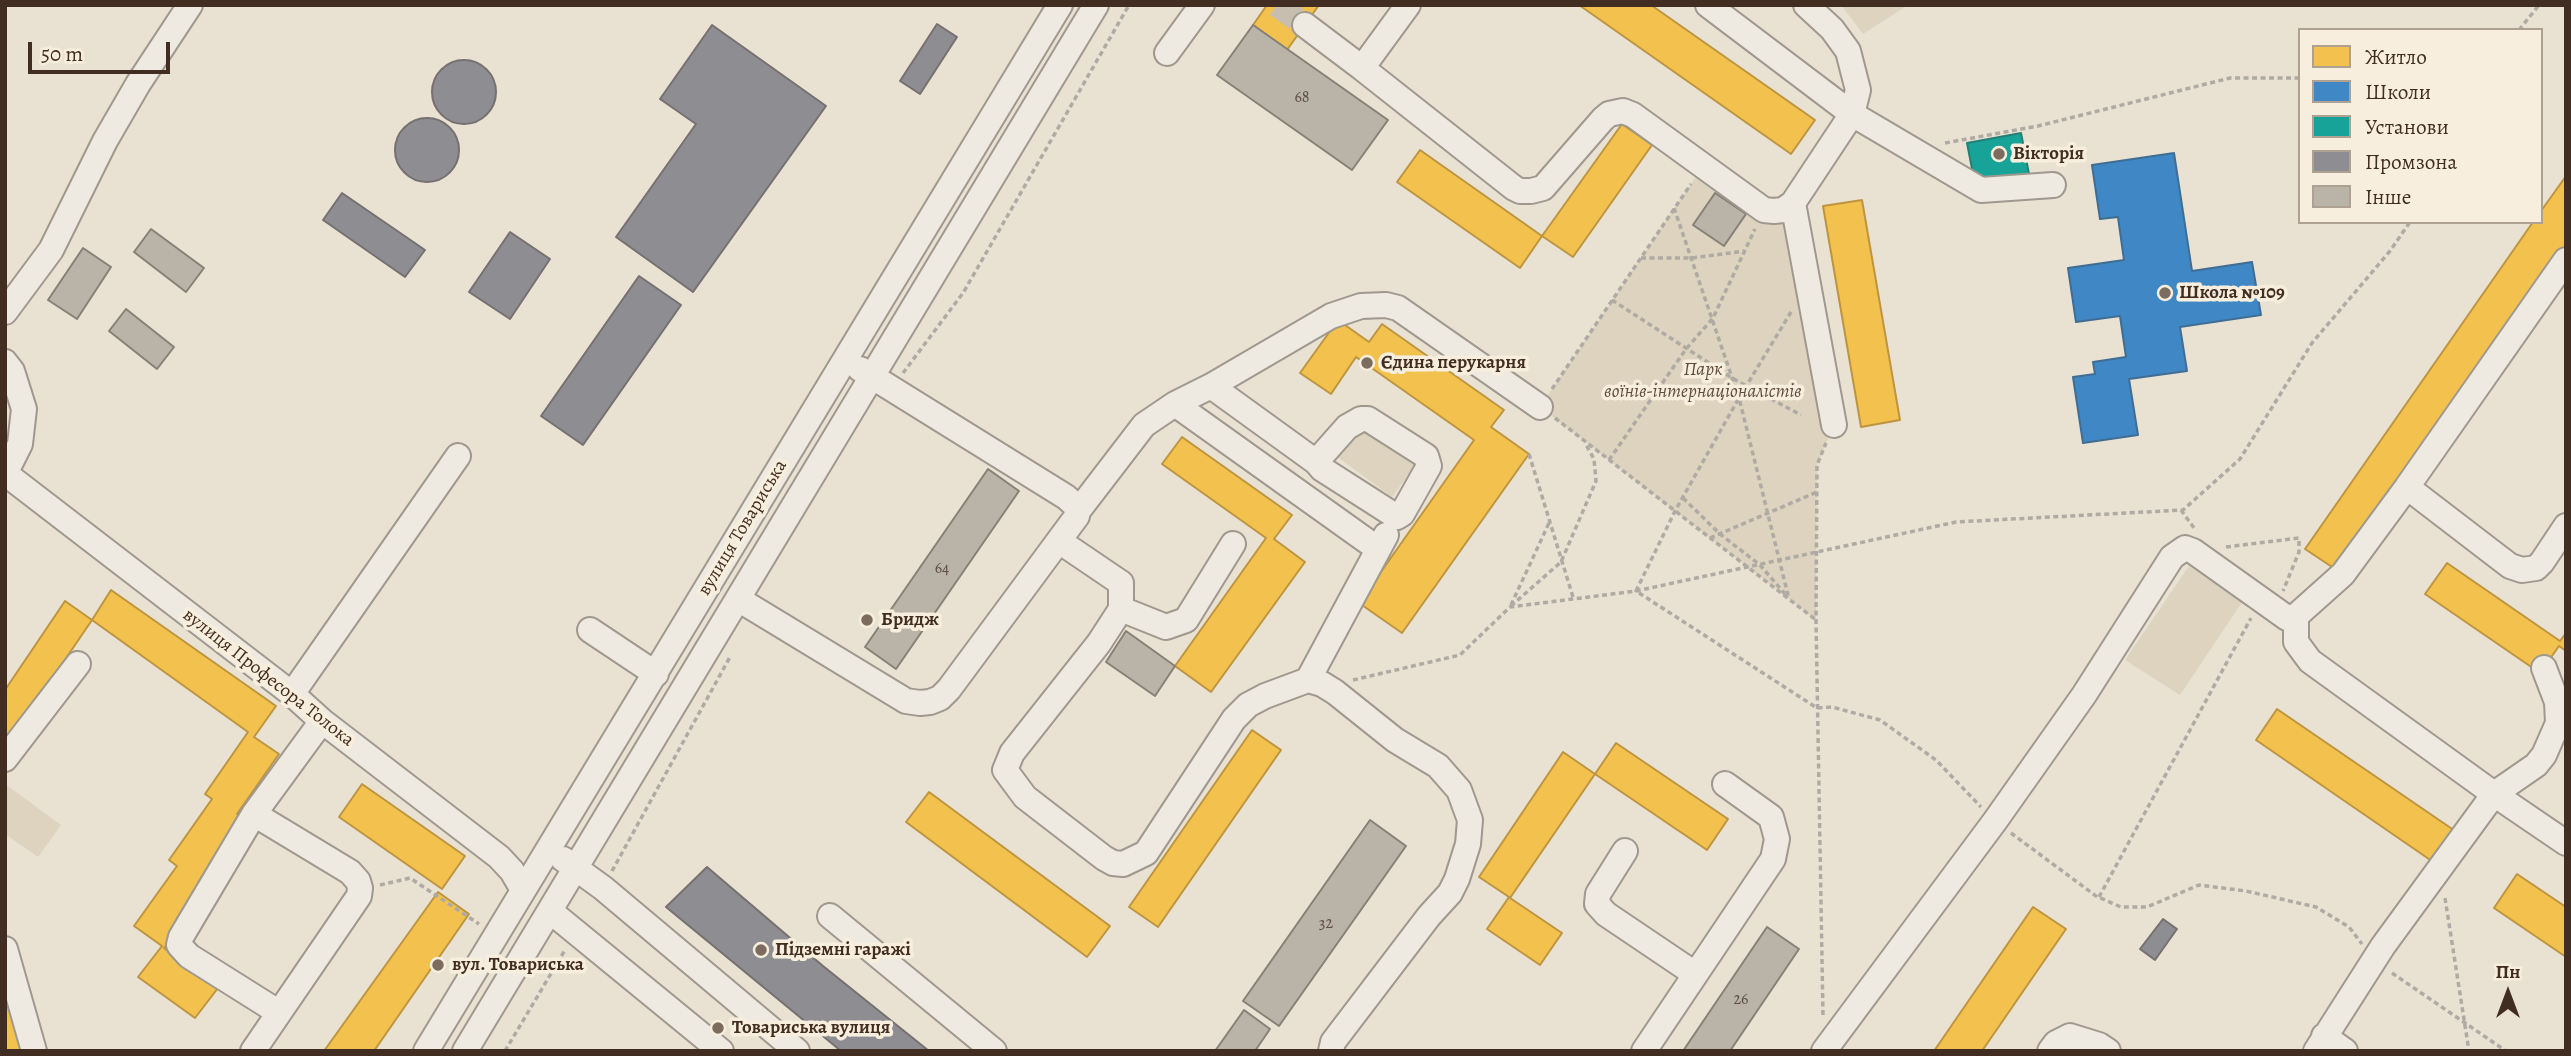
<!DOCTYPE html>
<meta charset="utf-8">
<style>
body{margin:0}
#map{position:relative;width:2571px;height:1056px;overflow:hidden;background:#e9e2d3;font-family:Alegreya,serif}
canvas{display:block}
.frame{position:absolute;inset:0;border:7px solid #412d21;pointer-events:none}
.legend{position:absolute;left:2298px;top:28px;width:245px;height:196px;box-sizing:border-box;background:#f7eedd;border:2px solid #aea192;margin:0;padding:9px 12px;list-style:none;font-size:21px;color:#412d21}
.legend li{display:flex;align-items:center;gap:14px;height:35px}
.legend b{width:35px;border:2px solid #aea192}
.north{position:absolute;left:2473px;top:958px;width:70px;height:70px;-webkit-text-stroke:5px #f7eedd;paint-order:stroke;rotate:0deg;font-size:19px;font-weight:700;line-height:28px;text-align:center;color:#412d21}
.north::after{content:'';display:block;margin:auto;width:24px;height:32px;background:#412d21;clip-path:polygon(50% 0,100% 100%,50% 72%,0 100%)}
.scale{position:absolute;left:28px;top:42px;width:142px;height:32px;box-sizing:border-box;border:4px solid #412d21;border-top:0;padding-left:9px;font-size:21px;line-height:24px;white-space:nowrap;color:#412d21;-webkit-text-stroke:5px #f7eedd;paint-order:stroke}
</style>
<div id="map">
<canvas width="2571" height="1056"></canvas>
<div class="frame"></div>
<ul class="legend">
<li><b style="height:19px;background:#f2c14e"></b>Житло</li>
<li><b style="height:19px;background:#3f88c5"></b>Школи</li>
<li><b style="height:19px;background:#17a398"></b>Установи</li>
<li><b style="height:19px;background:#8d8d92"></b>Промзона</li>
<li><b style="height:19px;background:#b9b3a8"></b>Інше</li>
</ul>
<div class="north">Пн</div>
<div class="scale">50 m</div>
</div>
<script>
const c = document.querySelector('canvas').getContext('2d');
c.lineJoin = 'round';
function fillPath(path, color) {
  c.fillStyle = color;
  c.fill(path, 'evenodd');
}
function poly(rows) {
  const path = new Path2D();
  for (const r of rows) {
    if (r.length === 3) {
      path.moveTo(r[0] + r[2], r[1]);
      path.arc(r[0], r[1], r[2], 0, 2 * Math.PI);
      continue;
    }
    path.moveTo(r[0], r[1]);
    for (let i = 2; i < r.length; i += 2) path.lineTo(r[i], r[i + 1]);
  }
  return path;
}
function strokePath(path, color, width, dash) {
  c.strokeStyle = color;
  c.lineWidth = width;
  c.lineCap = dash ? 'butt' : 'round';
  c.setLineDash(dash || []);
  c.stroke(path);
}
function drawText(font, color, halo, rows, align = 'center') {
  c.font = font + ' Alegreya,serif';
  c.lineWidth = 7;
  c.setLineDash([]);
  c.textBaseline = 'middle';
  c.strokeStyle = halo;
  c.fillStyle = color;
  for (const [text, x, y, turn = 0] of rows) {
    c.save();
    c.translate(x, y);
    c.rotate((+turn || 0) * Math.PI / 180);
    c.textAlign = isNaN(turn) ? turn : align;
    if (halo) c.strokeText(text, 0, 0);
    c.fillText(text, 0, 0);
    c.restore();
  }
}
fillPath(poly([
 [1841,5,1908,5,1863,34],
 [1703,166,1783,210,1834,425,1817,465,1816,620,1540,407],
 [1363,431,1417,463,1392,497,1336,456],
 [2189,566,2243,601,2180,695,2125,660],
 [5,784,61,825,38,857,5,834]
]), '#ddd3be');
const homes = poly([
 [1267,5,1319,5,1287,50,1253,25,1267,5],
 [1579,5,1651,5,1815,120,1791,154,1579,5],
 [1622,124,1652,145,1573,257,1542,236,1622,124],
 [1420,150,1542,236,1520,268,1397,182,1420,150],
 [2566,176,2566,245,2338,571,2305,549,2533,222,2541,222,2541,211,2566,176],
 [1862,200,1900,420,1861,427,1823,206,1862,200],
 [1338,320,1369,342,1382,324,1504,410,1491,427,1529,454,1402,633,1359,603,1474,440,1356,357,1331,394,1300,373,1338,320],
 [1182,437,1292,515,1274,539,1305,562,1211,692,1175,666,1266,538,1162,464,1182,437],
 [2447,563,2560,641,2566,633,2566,651,2559,646,2540,673,2425,594,2447,563],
 [111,590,276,706,254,737,279,754,237,814,245,820,209,884,164,948,218,988,195,1018,138,977,162,946,134,926,177,866,169,860,212,799,205,794,248,732,92,620,111,590],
 [65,601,92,620,5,748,5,690,65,601],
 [2277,709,2461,835,2439,866,2256,740,2277,709],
 [1252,730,1281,750,1158,927,1129,907,1252,730],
 [1616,743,1728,819,1707,850,1595,774,1616,743],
 [1563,752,1595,774,1510,898,1562,933,1540,965,1487,929,1509,897,1479,877,1563,752],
 [362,784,465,856,442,889,339,817,362,784],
 [929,792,1110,926,1087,957,906,822,929,792],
 [2517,874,2566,907,2566,957,2494,908,2517,874],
 [438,892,469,914,374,1051,324,1051,438,892],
 [2033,907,2066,929,1982,1051,1934,1051,2033,907],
 [5,961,34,1051,5,1051,5,961]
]);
fillPath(homes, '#f2c14e');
strokePath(homes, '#bd9540', 2);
const schools = poly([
 [2174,153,2192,271,2252,262,2261,315,2180,327,2187,371,2129,379,2138,435,2083,443,2073,377,2095,374,2093,362,2126,357,2120,316,2076,322,2068,268,2124,260,2118,217,2100,219,2092,165,2174,153]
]);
fillPath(schools, '#3f88c5');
strokePath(schools, '#406d94', 2);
const public = poly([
 [2021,133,2029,174,1975,184,1967,143,2021,133]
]);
fillPath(public, '#17a398');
strokePath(public, '#248074', 2);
const industry = poly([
 [937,24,957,37,920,94,900,81,937,24],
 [712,25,826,106,693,292,616,237,696,124,660,99,712,25],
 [464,92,32],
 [427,150,32],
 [342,193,425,250,405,277,323,220,342,193],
 [510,232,550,259,510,319,469,292,510,232],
 [639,276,681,305,583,445,541,416,639,276],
 [707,867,823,966,929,1051,841,1051,666,907,707,867],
 [2163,919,2177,929,2155,960,2140,949,2163,919]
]);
fillPath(industry, '#8d8d92');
strokePath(industry, '#767070', 2);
const building = poly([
 [1253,25,1388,120,1352,170,1217,75,1253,25],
 [1715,193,1746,214,1724,246,1693,225,1715,193],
 [151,229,204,268,186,292,134,252,151,229],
 [83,248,111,267,77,319,48,300,83,248],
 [126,309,174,347,157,369,109,331,126,309],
 [988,469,1019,491,896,669,865,647,988,469],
 [1126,631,1175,666,1155,696,1106,662,1126,631],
 [1370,820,1406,846,1279,1026,1243,1001,1370,820],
 [1767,927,1799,949,1730,1051,1683,1051,1767,927],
 [1244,1010,1270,1029,1255,1051,1215,1051,1244,1010]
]);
fillPath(building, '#b9b3a8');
strokePath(building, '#878077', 2);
strokePath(poly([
 [1277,5,1305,25]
]), '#c7beaf', 24, [24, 12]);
const minor = poly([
 [1408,5,1362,68,1514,188,1520,191,1531,191,1543,188,1603,119,1609,114,1623,111,1633,115,1764,210,1774,211,1783,210,1793,203,1852,114,1858,90,1848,51,1832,29,1806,5],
 [1708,5,1852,114,1981,190,2053,185],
 [1305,25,1362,68],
 [1167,53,1202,5],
 [1793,203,1834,425],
 [5,312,51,250,105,141,138,84,190,5],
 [5,362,12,371,24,409,20,444,5,474],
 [1211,386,1316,462,1347,427,1361,419,1368,419,1426,456,1429,466,1402,514,1397,517,1322,469,1316,462],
 [1175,404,1378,549],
 [6,474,292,694,322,721,499,857,512,871,523,890],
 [2407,487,2510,566,2522,570,2536,568,2542,562,2566,526],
 [1078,511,1144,425,1175,404,1211,386,1331,316,1361,306,1386,305,1398,308,1540,407],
 [1059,541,1121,583,1121,609,1099,643,1012,753,1005,770,1025,797,1104,858,1113,863,1123,864,1146,853,1234,719,1248,705,1265,696,1308,680,1322,684,1335,692,1395,740,1438,766,1459,790,1470,820,1468,844,1457,879,1450,893,1429,916,1333,1042,1331,1051],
 [738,599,906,701,920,703,930,702,940,698,949,689,1077,516,1078,511,1075,505,1066,497,860,369],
 [1121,609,1166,627,1186,620,1233,544],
 [2296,616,2296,642,2310,661,2494,794,2566,843],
 [590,630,656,674],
 [1308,680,1386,535],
 [292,694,458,456],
 [5,759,78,664],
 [254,814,181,937,179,945,189,956,278,1012],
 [1625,851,1598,894,1597,904,1606,914,1695,974],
 [563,859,603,888,797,1051],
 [550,911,721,1051],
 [830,916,994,1051],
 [5,949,34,1051],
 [2324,1036,2345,1051],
 [253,1051,359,896,360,888,358,881,350,872,254,814,322,721],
 [426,1051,1060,5],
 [465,1051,1096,5],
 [1644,1051,1773,859,1777,839,1771,817,1725,784],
 [1824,1051,1995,821,2084,695,2172,557,2185,548,2193,551,2287,618,2296,616,2343,574,2407,487,2566,260],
 [2050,1051,2056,1043,2070,1036,2099,1045,2108,1051],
 [2316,1051,2383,946,2494,794,2536,765,2544,755,2558,723,2557,702,2544,668]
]);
strokePath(minor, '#9f988e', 28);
strokePath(poly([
 [2519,30,2539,5],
 [1945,143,2038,126,2230,78,2300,78],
 [1674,208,1739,398,1789,599],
 [1641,258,1692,258,1745,251],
 [1612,300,1732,378,1801,415],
 [1791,312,1739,398,1675,511,1636,591,1817,708,1832,707,1880,720,1936,760,1981,807],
 [903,373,963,293,1129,5],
 [1552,389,1691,184],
 [1555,418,1816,620],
 [1529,454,1573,597],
 [1609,460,1686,349,1713,318,1755,229],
 [1683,498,1720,534,1760,565,1785,594],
 [2181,510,2194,528],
 [1710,538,1817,492],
 [2226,547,2299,538,2299,552,2283,591],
 [1511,605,1549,523],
 [1511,606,1561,562,1596,481,1594,459,1585,443],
 [1353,680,1460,655,1510,607,1636,591,1956,522,2183,510,2240,459,2312,343,2390,251,2410,222],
 [2011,833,2096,896,2121,907,2147,907,2199,885,2246,891,2316,907,2349,927,2362,944],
 [612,871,730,657],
 [380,885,410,878,479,924],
 [2099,897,2251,618],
 [2445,898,2469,1051],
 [2392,973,2506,1051],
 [1823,1015,1816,620,1817,465,1826,443],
 [505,1051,565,950]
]), '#afaaa3', 3.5, [5, 3.5]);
strokePath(minor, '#eeeae2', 24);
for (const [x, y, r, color] of [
 [1999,154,7,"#7c6c5f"],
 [2165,293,7,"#7c6c5f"],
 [1367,363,7,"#7c6c5f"],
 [867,620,7,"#7c6c5f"],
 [761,950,7,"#7c6c5f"],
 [438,965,7,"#7c6c5f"],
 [718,1028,7,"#7c6c5f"]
]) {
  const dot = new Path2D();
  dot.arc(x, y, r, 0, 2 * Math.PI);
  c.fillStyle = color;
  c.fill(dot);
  strokePath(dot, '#f7eedd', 2.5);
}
drawText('16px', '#5f4e43', null, [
 ["68",1302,98],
 ["64",942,569],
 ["32",1326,924],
 ["26",1741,1000]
]);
drawText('bold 19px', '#412d21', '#f7eedd', [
 ["Вікторія",2013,154],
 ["Школа №109",2179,293],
 ["Єдина перукарня",1381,363],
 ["Бридж",881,620],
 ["Підземні гаражі",775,950],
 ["вул. Товариська",452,965],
 ["Товариська вулиця",732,1028]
], 'left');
drawText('italic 19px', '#5e4c3d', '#f7eedd', [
 ["Парк",1703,370],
 ["воїнів-інтернаціоналістів",1703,392]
]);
drawText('19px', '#412d21', '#f7eedd', [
 ["вулиця Товариська",743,528,-59],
 ["вулиця Професора Толока",268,678,38]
]);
</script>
